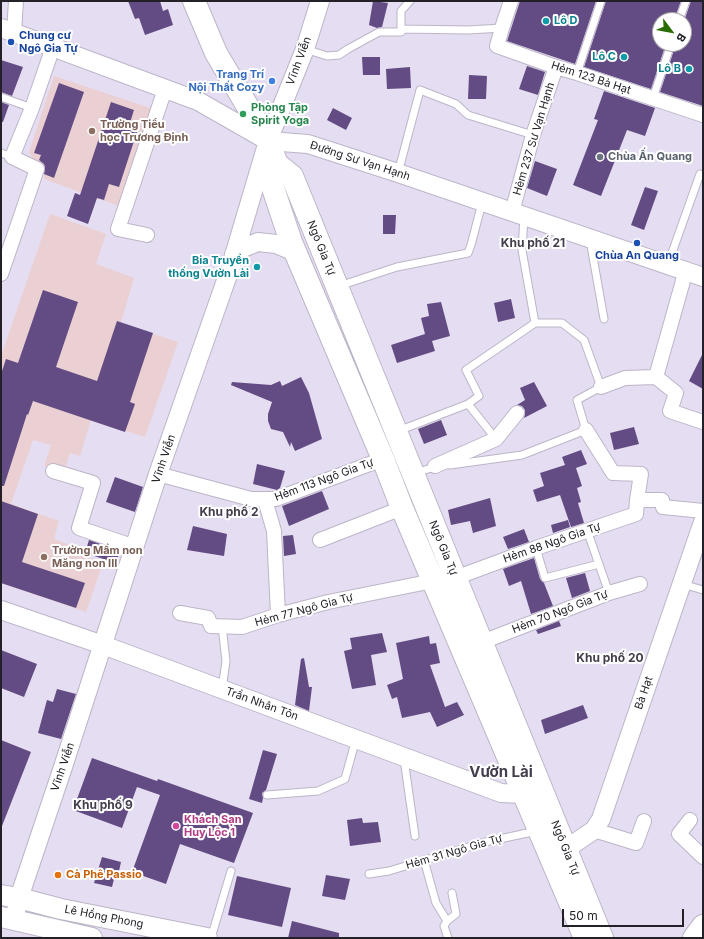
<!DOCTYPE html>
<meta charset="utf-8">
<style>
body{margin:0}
#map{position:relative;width:704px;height:939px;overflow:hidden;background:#e5ddf1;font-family:Inter,sans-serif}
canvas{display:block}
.frame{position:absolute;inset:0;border:2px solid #232027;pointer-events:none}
.north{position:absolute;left:652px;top:12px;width:40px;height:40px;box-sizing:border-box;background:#fff;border:1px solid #a7a6a9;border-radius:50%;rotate:122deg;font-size:11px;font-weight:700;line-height:16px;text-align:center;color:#232027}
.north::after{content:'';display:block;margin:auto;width:14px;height:18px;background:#2b6c01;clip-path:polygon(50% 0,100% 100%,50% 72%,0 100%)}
.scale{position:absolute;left:562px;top:909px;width:122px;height:18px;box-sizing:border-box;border:2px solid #232027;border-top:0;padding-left:5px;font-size:12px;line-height:14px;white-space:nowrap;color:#232027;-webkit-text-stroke:3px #fff;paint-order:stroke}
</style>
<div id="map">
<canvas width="704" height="939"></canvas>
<div class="frame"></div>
<div class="north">B</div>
<div class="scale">50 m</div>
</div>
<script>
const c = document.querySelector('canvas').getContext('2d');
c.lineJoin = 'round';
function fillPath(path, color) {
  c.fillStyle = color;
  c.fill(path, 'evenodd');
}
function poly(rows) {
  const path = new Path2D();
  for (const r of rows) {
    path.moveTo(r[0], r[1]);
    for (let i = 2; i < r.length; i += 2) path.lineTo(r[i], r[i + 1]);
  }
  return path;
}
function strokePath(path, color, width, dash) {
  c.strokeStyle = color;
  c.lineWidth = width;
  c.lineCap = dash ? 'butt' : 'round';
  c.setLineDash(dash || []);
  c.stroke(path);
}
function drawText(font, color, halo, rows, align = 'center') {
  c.font = font + ' Inter,sans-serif';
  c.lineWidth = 4;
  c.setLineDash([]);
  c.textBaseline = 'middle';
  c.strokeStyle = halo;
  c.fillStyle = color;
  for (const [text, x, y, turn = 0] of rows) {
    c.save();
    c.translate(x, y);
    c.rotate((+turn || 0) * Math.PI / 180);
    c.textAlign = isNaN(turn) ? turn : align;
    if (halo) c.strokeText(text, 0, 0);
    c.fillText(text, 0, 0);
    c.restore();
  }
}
fillPath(poly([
 [54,76,156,110,122,207,44,179,44,174,40,173,29,152],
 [50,214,106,234,96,264,134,278,121,323,178,342,145,437,91,420,80,456,70,453,64,471,44,466,51,445,33,440,11,504,59,521,54,539,72,546,70,551,103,563,86,612,1,583,1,356]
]), '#ead0d2');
fillPath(poly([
 [128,1,160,1,163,11,168,9,173,25,145,35,139,18,135,19],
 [373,1,388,3,382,27,377,28,369,25],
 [520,1,596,1,575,64,507,41],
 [606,1,681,1,674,20,660,20,660,44,666,44,651,89,584,67],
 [691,1,703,1,703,106,660,92,676,44,684,44,684,21],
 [362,57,380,57,380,75,363,75],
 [1,60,23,67,12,96,1,92],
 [527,66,545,72,538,95,519,89],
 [410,67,411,88,387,89,386,69],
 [469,75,487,76,486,99,468,99],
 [59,83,84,92,54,178,44,174,45,167,44,164,39,160,41,155,34,153],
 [604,91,655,108,645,136,627,130,601,196,573,185,598,120,594,119],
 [1,102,9,105,3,122,1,122],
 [111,102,134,110,129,126,138,129,119,187,109,184,104,200,97,198,88,224,67,216,75,193,80,195],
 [333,108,352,118,346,130,327,120],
 [535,161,557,169,547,196,527,188],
 [645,187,658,191,644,230,631,225],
 [383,215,396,215,395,234,383,234],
 [43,290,78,302,56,367,97,381,117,321,153,333,130,402,135,404,125,432,33,401,28,415,27,414,4,486,1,486,1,374,6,359,18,363],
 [511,299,515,318,498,322,494,303],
 [441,302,450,336,432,341,435,351,397,363,391,345,425,334,421,318,429,316,427,304],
 [703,353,703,389,689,381],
 [301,377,309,393,322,439,295,451,291,442,290,447,283,432,271,429,268,421,268,414,272,402,231,385,232,382,271,385,280,381,282,386],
 [534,382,547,406,524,418,525,414,525,410,522,406,517,405,525,400,520,388],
 [441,420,447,435,424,444,418,429],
 [634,427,639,444,614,450,610,433],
 [581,450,587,464,576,468,582,486,577,488,581,502,578,503,584,523,571,527,560,495,537,502,533,490,544,486,540,473,565,465,562,457],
 [257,464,285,471,280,488,277,490,253,484],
 [115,477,143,487,135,512,106,502],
 [322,491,329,509,289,526,282,506],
 [490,498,496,526,473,533,470,521,451,525,448,510],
 [1,501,38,514,22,562,85,583,76,608,1,583],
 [568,520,570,527,553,533,551,525],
 [193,526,227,534,224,556,187,550],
 [524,529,529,542,508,549,503,537],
 [293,535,296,554,284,556,283,536],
 [89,540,120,551,116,563,85,553],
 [534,558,540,579,544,583,553,606,531,614,521,581,509,586,503,569],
 [585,573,590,591,572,598,566,578],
 [559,621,561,626,538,634,536,630],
 [382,633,387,652,371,655,376,685,352,689,344,651,352,649,350,638],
 [429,636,430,644,436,643,440,663,430,665,445,707,457,702,464,715,437,727,430,712,402,718,397,697,392,699,387,685,403,679,396,643],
 [1,650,37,664,24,697,1,688],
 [304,658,309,687,312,687,309,711,295,705,301,659],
 [57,689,76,694,61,739,38,733,47,700,53,702],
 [583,705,588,718,545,734,541,720],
 [1,740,31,752,2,826,1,826],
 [263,750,277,754,266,790,262,793,263,798,262,803,249,799],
 [92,758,157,781,158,779,253,813,234,863,180,844,166,884,132,872,160,795,137,787,122,828,73,810],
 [362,818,363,823,378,822,381,842,350,846,347,820],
 [102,857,121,862,117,880,114,879,112,887,94,883],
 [326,875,350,879,345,900,322,896],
 [237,876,291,888,282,927,228,915],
 [292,921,339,933,339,938,288,938]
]), '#634b83');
const service = poly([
 [679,20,686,1],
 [401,32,401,11,410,1],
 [305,49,327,56,339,55,348,49,379,32,401,32,403,29,468,30,502,28],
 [577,73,601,1],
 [1,97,32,108],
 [653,98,671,44],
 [1,153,12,157],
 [398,173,420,90,456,104,468,115,533,135],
 [590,240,604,319],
 [668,264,700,174,703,175],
 [339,286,397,267,468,253,471,245,482,203],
 [468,404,496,439],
 [398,431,468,404,479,396,466,370,535,323],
 [450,465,522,455,586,430,577,400,601,387,584,340,562,323,535,323,522,250,524,217],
 [415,473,438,466],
 [587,530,609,593],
 [536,548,545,578,599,564],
 [682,584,703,590],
 [222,689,226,661,222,626],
 [404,759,415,836],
 [267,795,318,791,345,779,356,739],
 [424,860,436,903,447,921,444,926,448,938],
 [369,874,389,871,485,842,537,831],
 [447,921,456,914,452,893],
 [211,938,231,871]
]);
const minor = poly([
 [511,1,502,28,497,46,556,67,577,73,703,115],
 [14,32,16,1],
 [512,212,533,135,556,67],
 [147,235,118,229,165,89],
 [1,274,37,169,12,157,32,108,53,47],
 [656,377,676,393,670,411,703,422],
 [601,387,625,378,656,377,686,270],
 [586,430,613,473,641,474,637,500,662,500,663,507,703,511],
 [435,466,496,439,517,413],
 [53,471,93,483,79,528,135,547],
 [158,474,251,499,276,499,383,459],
 [265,500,274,531,278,615],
 [320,540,402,508],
 [455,578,536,548,636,514,637,500],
 [180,613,208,618,211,626,242,627,278,615,328,602,433,581],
 [482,642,609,593,640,584],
 [690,820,679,834,703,857],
 [594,830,636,843,644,821]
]);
const tertiary = poly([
 [1,28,198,101,268,141,308,144,398,173,703,277],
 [234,254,243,248,258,242,276,244,295,252],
 [1,610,103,645,501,793,523,794],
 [566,849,594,830,601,819,703,522],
 [14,919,19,898,63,767,158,474,230,269,268,141,305,49,320,1]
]);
const secondary = poly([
 [1,895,19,898,61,909,207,938],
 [1,917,92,938]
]);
const primary = poly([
 [194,1,216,53,268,141,277,164,292,176,602,938],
 [277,164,272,185,291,242,383,459,402,508,585,938],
 [694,938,703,926]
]);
strokePath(service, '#bcb5c8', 9);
strokePath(minor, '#bcb5c8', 16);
strokePath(tertiary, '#bcb5c8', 20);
strokePath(secondary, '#bcb5c8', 22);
strokePath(primary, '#bcb5c8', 24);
strokePath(service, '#fff', 7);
strokePath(minor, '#fff', 14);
strokePath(tertiary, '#fff', 18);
strokePath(secondary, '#fff', 20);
strokePath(primary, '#fff', 22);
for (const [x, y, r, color] of [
 [546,21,4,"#0f9aa8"],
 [11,42,4,"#1a4fb4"],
 [624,57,4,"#0f9aa8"],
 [689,69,4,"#0f9aa8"],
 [272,81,4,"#3f7fe0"],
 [243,114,4,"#2e9e5b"],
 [92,131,4,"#8d6e63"],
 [600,157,4,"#6b7280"],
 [637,243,4,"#1a4fb4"],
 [257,267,4,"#0f9aa8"],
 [44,557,4,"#8d6e63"],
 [176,826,4,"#d1479c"],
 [58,875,4,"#e8710a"]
]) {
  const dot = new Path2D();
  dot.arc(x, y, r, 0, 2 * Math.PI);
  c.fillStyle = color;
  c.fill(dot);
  strokePath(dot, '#fff', 1.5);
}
drawText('bold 11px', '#0d838f', '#fff', [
 ["Lô D",554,21,"left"],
 ["Lô C",616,57],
 ["Lô B",681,69],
 ["Bia Truyền",249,261],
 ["thống Vườn Lài",249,274]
], 'right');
drawText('bold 11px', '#164399', '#fff', [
 ["Chung cư",19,36],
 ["Ngô Gia Tự",19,49],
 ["Chùa An Quang",637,256,"center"]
], 'left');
drawText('11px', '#232027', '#fff', [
 ["Vĩnh Viễn",299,61,-69],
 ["Hẻm 123 Bà Hạt",591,78,18],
 ["Hẻm 237 Sư Vạn Hạnh",534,139,-73],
 ["Đường Sư Vạn Hạnh",360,161,18],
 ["Ngô Gia Tự",321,248,68],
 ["Vĩnh Viễn",164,459,-71],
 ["Hẻm 113 Ngô Gia Tự",324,480,-20],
 ["Hẻm 88 Ngô Gia Tự",552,543,-19],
 ["Ngô Gia Tự",443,548,68],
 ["Hẻm 77 Ngô Gia Tự",304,610,-15],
 ["Hẻm 70 Ngô Gia Tự",560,612,-21],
 ["Bà Hạt",644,693,-71],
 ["Trần Nhân Tôn",262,704,20],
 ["Vĩnh Viễn",63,767,-71],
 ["Ngô Gia Tự",565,848,68],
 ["Hẻm 31 Ngô Gia Tự",454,852,-16],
 ["Lê Hồng Phong",104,917,11]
]);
drawText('bold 11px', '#366cbe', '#fff', [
 ["Trang Trí",264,75],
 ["Nội Thất Cozy",264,88]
], 'right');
drawText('bold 11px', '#27864d', '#fff', [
 ["Phòng Tập",251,108],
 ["Spirit Yoga",251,121]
], 'left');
drawText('bold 11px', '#785e54', '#fff', [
 ["Trường Tiểu",100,125],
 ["học Trương Định",100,138],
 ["Trường Mầm non",52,551],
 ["Măng non III",52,564]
], 'left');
drawText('bold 11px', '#5b616d', '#fff', [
 ["Chùa Ấn Quang",608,157]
], 'left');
drawText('bold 11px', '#b23c85', '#fff', [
 ["Khách Sạn",184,820],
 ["Huy Lộc 1",184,833]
], 'left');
drawText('bold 11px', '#c56008', '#fff', [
 ["Cà Phê Passio",66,875]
], 'left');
drawText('bold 12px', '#433d4c', '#fff', [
 ["Khu phố 21",533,243],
 ["Khu phố 2",229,512],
 ["Khu phố 20",610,658],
 ["Khu phố 9",103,805]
]);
drawText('bold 15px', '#433d4c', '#fff', [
 ["Vườn Lài",501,772]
]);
</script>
